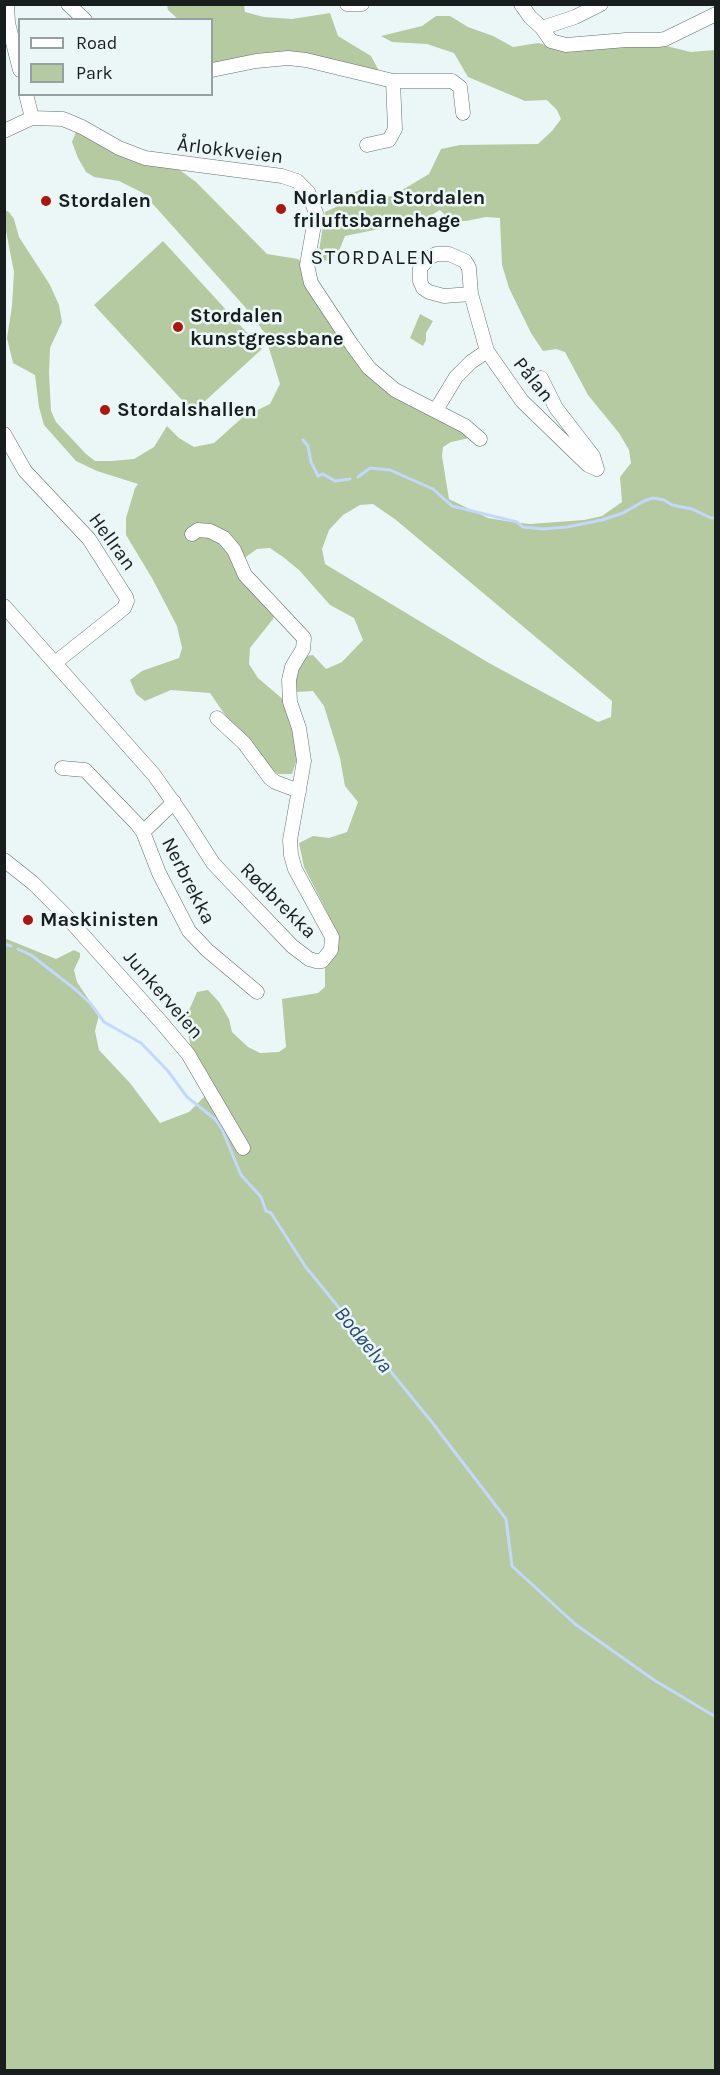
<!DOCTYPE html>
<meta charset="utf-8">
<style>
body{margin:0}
#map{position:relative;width:720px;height:2075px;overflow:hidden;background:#ebf7f7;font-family:Karla,sans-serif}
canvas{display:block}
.frame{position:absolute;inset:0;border:6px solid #181d1d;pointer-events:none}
.legend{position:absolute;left:18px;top:18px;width:195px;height:78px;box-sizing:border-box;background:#ebf7f7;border:2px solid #97a0a0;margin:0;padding:8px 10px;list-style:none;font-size:18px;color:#181d1d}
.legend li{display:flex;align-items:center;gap:12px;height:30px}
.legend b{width:30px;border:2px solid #97a0a0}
</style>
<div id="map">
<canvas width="720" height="2075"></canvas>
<div class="frame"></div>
<ul class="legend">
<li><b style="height:8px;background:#fff"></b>Road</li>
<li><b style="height:16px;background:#b5caa0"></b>Park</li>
</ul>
</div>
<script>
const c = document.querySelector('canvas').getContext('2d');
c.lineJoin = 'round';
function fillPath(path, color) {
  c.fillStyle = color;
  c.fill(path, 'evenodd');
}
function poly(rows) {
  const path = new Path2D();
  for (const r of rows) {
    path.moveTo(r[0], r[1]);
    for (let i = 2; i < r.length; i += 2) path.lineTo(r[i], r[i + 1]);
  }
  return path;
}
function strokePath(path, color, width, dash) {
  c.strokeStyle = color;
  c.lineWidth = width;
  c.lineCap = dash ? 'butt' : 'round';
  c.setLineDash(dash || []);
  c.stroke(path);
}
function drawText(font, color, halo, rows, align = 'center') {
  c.font = font + ' Karla,sans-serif';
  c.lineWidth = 5;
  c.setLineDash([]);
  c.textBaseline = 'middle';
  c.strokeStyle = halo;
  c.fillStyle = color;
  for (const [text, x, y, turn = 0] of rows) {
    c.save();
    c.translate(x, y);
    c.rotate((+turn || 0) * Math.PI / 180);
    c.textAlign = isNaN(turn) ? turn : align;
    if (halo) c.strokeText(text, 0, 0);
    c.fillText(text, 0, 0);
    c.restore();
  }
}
fillPath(poly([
 [167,5,244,5,245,12,264,17,292,19,330,13,338,36,371,56,379,71,327,61,212,66,212,20,178,19,168,10],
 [436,16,450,16,468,27,493,36,513,47,538,43,558,48,658,44,691,52,715,50,715,2070,5,2070,4,938,56,959,74,950,80,953,80,957,74,970,77,982,99,1015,95,1031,99,1050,130,1083,160,1123,189,1112,212,1089,194,1061,187,1029,186,1017,197,992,208,990,219,1002,229,1019,232,1032,248,1047,260,1053,279,1052,286,1047,282,999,318,993,325,987,325,964,336,935,331,920,304,867,299,843,313,836,329,838,347,832,358,802,345,786,340,758,324,706,313,691,297,692,291,678,306,656,313,655,326,669,342,662,363,640,354,618,330,605,299,570,283,557,270,548,257,549,243,559,244,569,276,610,273,619,250,648,249,664,258,678,292,707,298,756,292,774,278,774,267,767,236,731,210,693,171,690,145,701,136,694,130,680,142,671,179,658,182,648,177,626,152,578,126,535,126,518,135,488,138,484,97,471,76,461,44,425,39,407,35,375,13,363,7,338,12,306,14,272,5,226,5,210,9,212,14,219,19,237,50,285,59,305,62,322,50,348,49,373,51,411,56,422,86,454,95,461,112,461,134,459,154,447,167,426,179,438,194,447,214,443,243,417,270,404,280,384,264,332,245,307,143,193,119,181,94,177,86,172,78,158,72,142,77,129,177,168,196,182,267,254,298,259,303,264,365,371,450,423,469,438,451,442,443,447,442,456,449,499,488,518,512,522,530,524,584,520,602,516,622,502,620,477,631,463,629,450,619,433,588,395,565,352,556,349,543,351,531,333,509,288,502,265,500,218,486,217,466,221,451,221,440,210,423,220,345,236,339,251,327,261,318,258,325,212,336,207,345,196,365,188,384,197,392,196,429,174,441,149,460,145,538,144,552,131,561,119,557,110,547,100,525,101,468,77,454,53,427,44,392,42,381,36,422,26],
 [373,504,396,520,612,701,611,717,598,722,489,663,325,564,322,549,329,530,343,515,360,505],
 [163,241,262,349,193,412,94,305],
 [420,314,433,321,426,333,426,340,423,346,410,338]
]), '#b5caa0');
strokePath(poly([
 [303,440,308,446,311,462,318,476,323,474,335,481,350,479],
 [358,477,370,468,390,470,433,489,452,506,517,522,523,527,543,529,567,527,602,520,623,513,644,501,653,498,664,500,672,505,692,509,711,518,716,518],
 [4,944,11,946],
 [18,949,31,955,76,990,91,1004,104,1022,141,1043,168,1071,187,1097,215,1119,222,1129,241,1175,261,1197,266,1211,271,1213,305,1266,431,1421,506,1519,512,1566,575,1624,654,1680,716,1717]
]), '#c4d8fc', 3);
const minor = poly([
 [7,4,8,23,20,70],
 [68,4,85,20],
 [347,4,362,4],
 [521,4,530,17,542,28,575,17,601,4],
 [542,28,551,41,566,45,626,40,658,40,665,39,716,14],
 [212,70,256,61,288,58,306,60,393,81,452,81,460,87,463,113],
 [26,94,32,118],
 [4,131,32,118,63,119,82,127,119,148,145,158,282,176,297,181,308,192,316,213,307,265,311,283,352,345,369,368,395,390,465,426,480,439],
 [367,145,389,140,395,129,393,81],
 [471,294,444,296,429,292,423,288,420,281,420,268,429,258,436,254,449,254,465,261,469,268,471,294,487,351,522,401,588,465,597,469],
 [541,378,556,408,593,456,597,469],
 [436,410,456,377,471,362,487,351],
 [4,434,25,471,89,539,126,597,127,601,124,608,56,662],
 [4,606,154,775,183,816,213,863,227,878,292,946,309,959,316,961,322,961,331,950,332,937,295,869,291,855,290,840,304,761,299,728,290,702,289,680,292,667,303,649,304,638,245,575,234,550,224,538,210,531,198,530,192,534],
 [217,718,244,743,270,778,275,782,299,791],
 [62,768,85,770,137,824,143,832,159,873,189,931,207,950,257,992],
 [143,832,174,802],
 [4,860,33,883,65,915,161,1022,188,1054,243,1148]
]);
strokePath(minor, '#646f6f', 15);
strokePath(minor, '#fff', 14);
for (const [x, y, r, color] of [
 [46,201,6,"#a9170f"],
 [281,209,6,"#a9170f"],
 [178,327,6,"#a9170f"],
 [105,410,6,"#a9170f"],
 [28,920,6,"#a9170f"]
]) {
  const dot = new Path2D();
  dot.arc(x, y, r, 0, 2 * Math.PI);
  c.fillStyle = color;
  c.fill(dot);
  strokePath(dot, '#ebf7f7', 2);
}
drawText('20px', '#181d1d', '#ebf7f7', [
 ["Årlokkveien",230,151,7],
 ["Pålan",533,380,51],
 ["Hellran",112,542,54],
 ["Nerbrekka",188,881,63],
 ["Rødbrekka",278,901,45],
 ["Junkerveien",163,995,49]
]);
drawText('bold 20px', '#181d1d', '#ebf7f7', [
 ["Norlandia Stordalen",293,198],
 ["friluftsbarnehage",293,221],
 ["Stordalen",58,201],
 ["Stordalen",190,316],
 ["kunstgressbane",190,339],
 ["Stordalshallen",117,410],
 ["Maskinisten",40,920]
], 'left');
c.letterSpacing = '1.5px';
drawText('21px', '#181d1d', '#ebf7f7', [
 ["STORDALEN",373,258]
]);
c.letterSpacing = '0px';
drawText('italic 21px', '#2a477c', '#ebf7f7', [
 ["Bodøelva",363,1340,51]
]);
</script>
